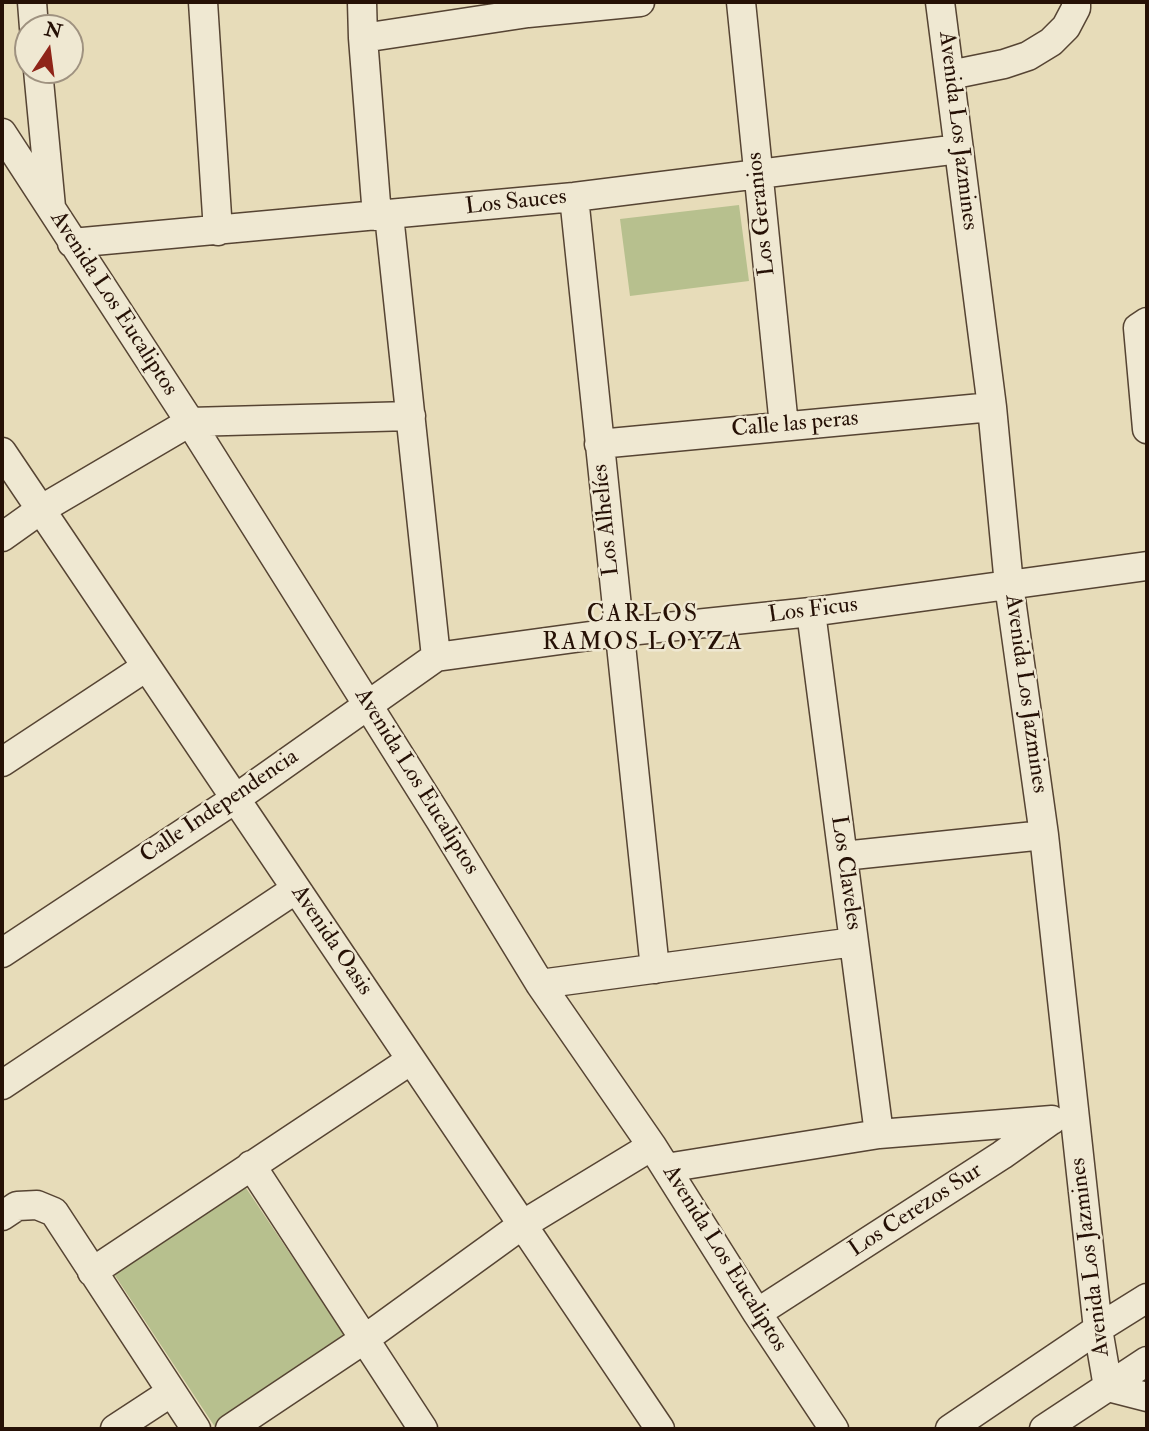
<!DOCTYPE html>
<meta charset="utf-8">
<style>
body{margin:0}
#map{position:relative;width:1149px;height:1431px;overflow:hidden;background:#e7dcb9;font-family:"IM FELL Double Pica",serif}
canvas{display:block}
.frame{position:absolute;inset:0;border:4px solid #261106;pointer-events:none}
.north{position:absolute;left:14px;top:14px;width:70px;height:70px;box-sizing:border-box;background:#efe8d2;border:2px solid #9f9280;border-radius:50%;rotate:13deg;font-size:19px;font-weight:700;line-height:28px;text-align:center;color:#261106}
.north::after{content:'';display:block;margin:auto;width:24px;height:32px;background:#8f2418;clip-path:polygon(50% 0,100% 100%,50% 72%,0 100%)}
</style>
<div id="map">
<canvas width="1149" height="1431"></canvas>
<div class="frame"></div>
<div class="north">N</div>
</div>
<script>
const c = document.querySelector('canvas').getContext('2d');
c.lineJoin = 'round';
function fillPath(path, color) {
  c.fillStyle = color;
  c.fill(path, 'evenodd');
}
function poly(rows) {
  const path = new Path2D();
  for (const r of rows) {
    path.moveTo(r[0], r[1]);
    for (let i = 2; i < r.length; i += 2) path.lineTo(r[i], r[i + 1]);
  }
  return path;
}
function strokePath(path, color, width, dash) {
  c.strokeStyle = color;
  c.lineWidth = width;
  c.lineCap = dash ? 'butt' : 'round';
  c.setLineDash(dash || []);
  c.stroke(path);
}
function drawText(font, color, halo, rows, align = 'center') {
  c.font = font + ' "IM FELL Double Pica",serif';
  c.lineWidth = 5;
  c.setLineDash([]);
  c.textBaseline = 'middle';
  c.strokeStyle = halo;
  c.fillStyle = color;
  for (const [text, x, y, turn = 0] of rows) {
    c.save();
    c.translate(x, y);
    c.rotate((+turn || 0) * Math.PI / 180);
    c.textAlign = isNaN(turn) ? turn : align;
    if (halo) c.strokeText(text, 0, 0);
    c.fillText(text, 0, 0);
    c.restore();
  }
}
fillPath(poly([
 [739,205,749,281,630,296,620,219],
 [244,1185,348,1340,215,1427,112,1271]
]), '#b7c08e');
const street = poly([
 [32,2,34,28],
 [203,2,218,231],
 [362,2,363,38,377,216],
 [741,2,784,426],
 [940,2,992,407,1009,585,1044,835,1098,1329,1108,1387],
 [363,38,528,13,640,2],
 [38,70,51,207],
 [950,75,1004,64,1028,56,1051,42,1066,27,1076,8,1076,2],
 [2,133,190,422,440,820,540,984,652,1146,757,1313,834,1429],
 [574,197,655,969],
 [389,215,436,657],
 [72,243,574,197,959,149],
 [1147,322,1138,328,1147,429],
 [599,444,992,407],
 [2,452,660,1429],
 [2,537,40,510,190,422,411,416],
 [811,612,879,1134],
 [2,762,146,667],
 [843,856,1044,835],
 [2,953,235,799,436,657,619,632,811,612,1147,566],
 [540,984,854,942],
 [2,1085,296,889],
 [251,1165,423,1429],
 [666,1168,879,1134,1052,1120],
 [2,1216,17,1206,37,1205,54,1212,196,1429],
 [92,1272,411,1060],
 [757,1313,1002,1155,1050,1121],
 [1094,1331,1147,1298],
 [1108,1387,1147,1397],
 [115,1429,170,1393],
 [230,1429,366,1338,522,1225,652,1146],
 [950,1429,1098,1329],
 [1044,1429,1147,1361]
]);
strokePath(street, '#564433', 31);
strokePath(street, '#efe8d2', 28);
drawText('23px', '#261106', '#efe8d2', [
 ["Avenida Los Jazmines",957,131,83],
 ["Los Sauces",516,203,-6],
 ["Los Geranios",762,214,-96],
 ["Avenida Los Eucaliptos",113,304,57],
 ["Calle las peras",795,425,-5],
 ["Los Alhelíes",607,520,-96],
 ["Los Ficus",813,611,-7],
 ["Avenida Los Jazmines",1025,694,82],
 ["Avenida Los Eucaliptos",416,782,58],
 ["Calle Independencia",220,807,-34],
 ["Los Claveles",845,873,82],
 ["Avenida Oasis",331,941,56],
 ["Los Cerezos Sur",916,1211,-33],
 ["Avenida Los Jazmines",1091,1257,-97],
 ["Avenida Los Eucaliptos",724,1259,58]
]);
c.letterSpacing = '2px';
drawText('24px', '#261106', '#efe8d2', [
 ["CARLOS",643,616],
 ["RAMOS LOYZA",643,644]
]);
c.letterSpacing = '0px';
</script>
